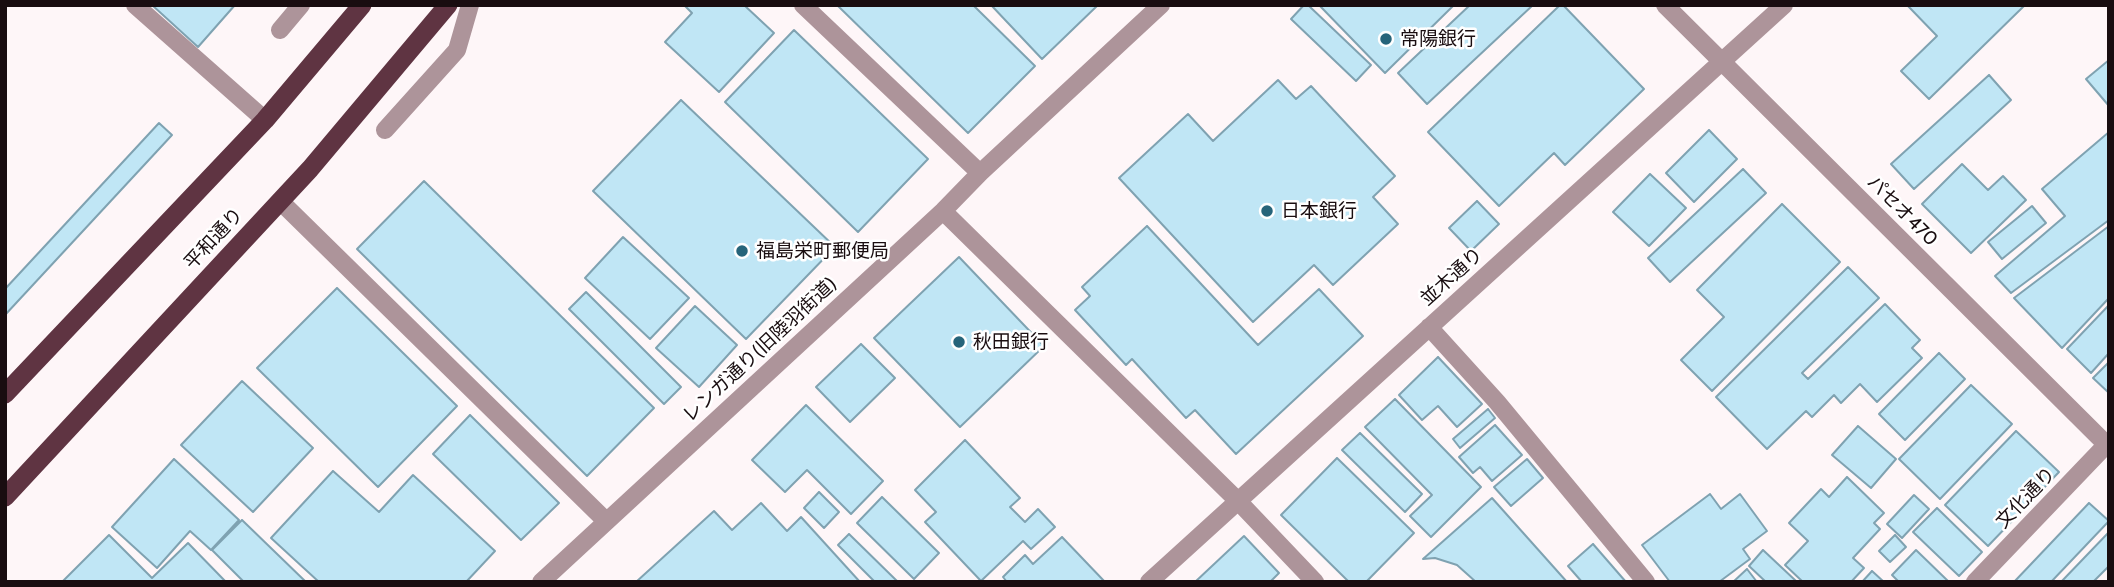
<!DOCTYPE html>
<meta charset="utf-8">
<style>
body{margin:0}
#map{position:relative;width:2114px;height:587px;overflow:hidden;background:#fef6f8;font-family:Cabin,sans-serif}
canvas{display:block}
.frame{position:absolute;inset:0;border:7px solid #190d10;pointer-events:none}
</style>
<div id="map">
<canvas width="2114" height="587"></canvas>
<div class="frame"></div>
</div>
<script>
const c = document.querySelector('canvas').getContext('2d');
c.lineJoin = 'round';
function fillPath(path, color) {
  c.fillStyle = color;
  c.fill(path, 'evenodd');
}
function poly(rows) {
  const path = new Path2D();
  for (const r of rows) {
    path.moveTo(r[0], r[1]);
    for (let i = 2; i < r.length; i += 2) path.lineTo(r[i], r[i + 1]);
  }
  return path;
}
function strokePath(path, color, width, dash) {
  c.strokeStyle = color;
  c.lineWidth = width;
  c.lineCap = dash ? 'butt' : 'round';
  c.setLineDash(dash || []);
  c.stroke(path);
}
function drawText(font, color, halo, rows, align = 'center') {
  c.font = font + ' Cabin,"Noto Sans JP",sans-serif';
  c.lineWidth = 5;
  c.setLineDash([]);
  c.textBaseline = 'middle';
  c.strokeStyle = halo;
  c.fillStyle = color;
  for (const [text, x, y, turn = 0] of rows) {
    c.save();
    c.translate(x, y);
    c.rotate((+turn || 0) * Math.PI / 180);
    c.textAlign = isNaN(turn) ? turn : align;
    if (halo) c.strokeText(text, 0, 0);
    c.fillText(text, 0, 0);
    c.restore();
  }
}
const building = poly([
 [152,5,235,5,198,47,152,5],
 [684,5,744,5,774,33,719,92,665,42,692,13,684,5],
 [837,5,973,5,1035,66,968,133,837,5],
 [991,5,1098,5,1042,59,991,5],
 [1304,5,1308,5,1371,65,1356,81,1291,19,1304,5],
 [1319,5,1454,5,1385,73,1319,5],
 [1470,5,1533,5,1427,104,1398,73,1470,5],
 [1560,5,1563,5,1644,89,1565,165,1554,153,1499,206,1428,132,1560,5],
 [1907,5,2025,5,1929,99,1901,71,1937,36,1907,5],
 [794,30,928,159,858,232,725,102,794,30],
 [2109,60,2109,106,2086,79,2109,60],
 [1989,75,2011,100,1914,189,1891,164,1989,75],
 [1278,80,1296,99,1311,86,1395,176,1373,197,1398,224,1333,285,1314,265,1253,322,1119,178,1188,114,1213,141,1278,80],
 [681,100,835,247,746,339,593,191,681,100],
 [159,123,172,135,5,315,5,289,159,123],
 [1709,130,1737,159,1694,202,1666,173,1709,130],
 [2109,132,2109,220,2011,293,1995,276,2065,216,2042,189,2109,132],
 [1962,164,1988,190,2003,176,2026,200,1971,253,1922,204,1962,164],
 [1743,169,1766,193,1670,282,1648,258,1743,169],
 [1650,174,1686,208,1649,246,1613,212,1650,174],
 [424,181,654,408,587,476,357,249,424,181],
 [1477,201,1499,224,1471,251,1449,228,1477,201],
 [1782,204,1840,262,1712,391,1681,360,1724,317,1697,290,1782,204],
 [2032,206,2046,223,2002,259,1988,242,2032,206],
 [1147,226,1258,345,1319,289,1363,336,1236,454,1195,410,1186,418,1132,359,1126,365,1075,310,1090,296,1082,287,1147,226],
 [2109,226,2109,298,2062,348,2014,298,2109,226],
 [623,237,689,298,650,339,585,278,623,237],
 [959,257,1044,346,960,427,874,338,959,257],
 [1848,267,1879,298,1802,373,1808,379,1885,304,1920,340,1912,348,1922,358,1877,402,1860,384,1841,403,1834,395,1812,417,1806,411,1767,449,1716,397,1848,267],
 [337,288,457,406,378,487,257,368,337,288],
 [586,292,681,387,664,404,569,309,586,292],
 [2109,305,2109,353,2091,373,2067,349,2109,305],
 [695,306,737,345,699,387,656,348,695,306],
 [861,344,895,378,850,422,816,387,861,344],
 [1939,353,1965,379,1905,440,1879,414,1939,353],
 [1438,357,1482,404,1457,427,1438,406,1422,420,1399,395,1438,357],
 [2109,362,2109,393,2093,378,2109,362],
 [242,381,313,448,253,512,181,445,242,381],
 [1971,385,2012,424,1940,499,1899,459,1971,385],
 [1395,399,1481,487,1431,537,1410,516,1432,495,1365,427,1395,399],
 [806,405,883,481,851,514,807,470,785,492,752,460,806,405],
 [1488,409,1495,418,1460,448,1453,439,1488,409],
 [470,415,559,503,521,540,433,454,470,415],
 [1495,425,1522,455,1492,481,1480,467,1473,473,1459,457,1495,425],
 [1858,426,1896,459,1871,488,1832,455,1858,426],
 [2016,431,2059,472,1988,546,1945,505,2016,431],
 [1360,433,1422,494,1405,512,1342,450,1360,433],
 [965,440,1020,498,1010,507,1025,522,1038,509,1055,527,1031,549,1023,541,981,581,925,522,936,512,915,490,965,440],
 [1337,458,1414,533,1366,582,1349,582,1281,515,1337,458],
 [174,459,239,520,211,550,190,531,157,568,112,527,174,459],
 [1527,459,1543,478,1511,506,1494,487,1527,459],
 [333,471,379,512,413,475,495,551,466,582,319,582,271,538,333,471],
 [1847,477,1884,513,1874,523,1880,529,1853,558,1864,568,1851,582,1803,582,1785,565,1808,541,1789,523,1821,489,1829,497,1847,477],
 [819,492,839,512,824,528,804,508,819,492],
 [1710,494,1721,509,1740,494,1767,531,1743,549,1750,559,1719,582,1670,582,1642,545,1710,494],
 [1914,495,1929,509,1902,538,1887,524,1914,495],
 [882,497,939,553,914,579,857,523,882,497],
 [1492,498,1567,582,1476,582,1457,565,1435,558,1423,559,1492,498],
 [761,503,787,531,801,517,860,582,636,582,714,511,732,530,761,503],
 [2089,503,2109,521,2051,582,2014,582,2089,503],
 [1937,508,1982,552,1959,576,1913,532,1937,508],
 [242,520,306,582,244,582,212,550,242,520],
 [2109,532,2109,566,2093,582,2061,582,2109,532],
 [849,534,898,582,875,582,838,545,849,534],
 [109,535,152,578,188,543,226,582,62,582,109,535],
 [1895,535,1906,547,1890,562,1879,551,1895,535],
 [1244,536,1279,573,1270,582,1195,582,1244,536],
 [1062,537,1105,582,1007,582,1003,577,1025,555,1033,564,1062,537],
 [1593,544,1626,582,1582,582,1568,566,1593,544],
 [1763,550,1796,581,1795,582,1766,582,1749,566,1763,550],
 [1916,550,1949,582,1899,582,1892,575,1916,550],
 [1747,569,1757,582,1733,582,1747,569],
 [1872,571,1884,582,1862,582,1872,571]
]);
fillPath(building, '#c0e6f5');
strokePath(building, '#7fa2b1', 2);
strokePath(poly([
 [280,30,301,5],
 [385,130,457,50,470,5]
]), '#ad949a', 18);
strokePath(poly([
 [135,5,265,120],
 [803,5,980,173],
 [1665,5,2109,447],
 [280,201,606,521],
 [943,211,1238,501,1315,582],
 [1429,327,1497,402,1646,582],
 [541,582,943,211,980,173,1161,5],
 [1149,582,1784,5],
 [1975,582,2109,442]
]), '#ad949a', 18);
strokePath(poly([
 [5,394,265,120,362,5],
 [5,497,310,169,448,5]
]), '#5f3442', 19);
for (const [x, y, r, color] of [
 [1386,39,7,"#26647a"],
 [1267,211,7,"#26647a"],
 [742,251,7,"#26647a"],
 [959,342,7,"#26647a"]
]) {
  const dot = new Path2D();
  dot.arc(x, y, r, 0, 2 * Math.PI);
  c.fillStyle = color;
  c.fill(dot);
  strokePath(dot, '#fff', 2.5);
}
drawText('19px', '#190d10', '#fff', [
 ["常陽銀行",1400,39],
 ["日本銀行",1281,211],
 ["福島栄町郵便局",756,251],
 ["秋田銀行",973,342]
], 'left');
drawText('19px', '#190d10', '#fff', [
 ["パセオ470",1902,211,45],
 ["平和通り",214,239,-47],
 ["並木通り",1452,277,-42],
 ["レンガ通り(旧陸羽街道)",760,350,-43],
 ["文化通り",2026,498,-46]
]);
</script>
